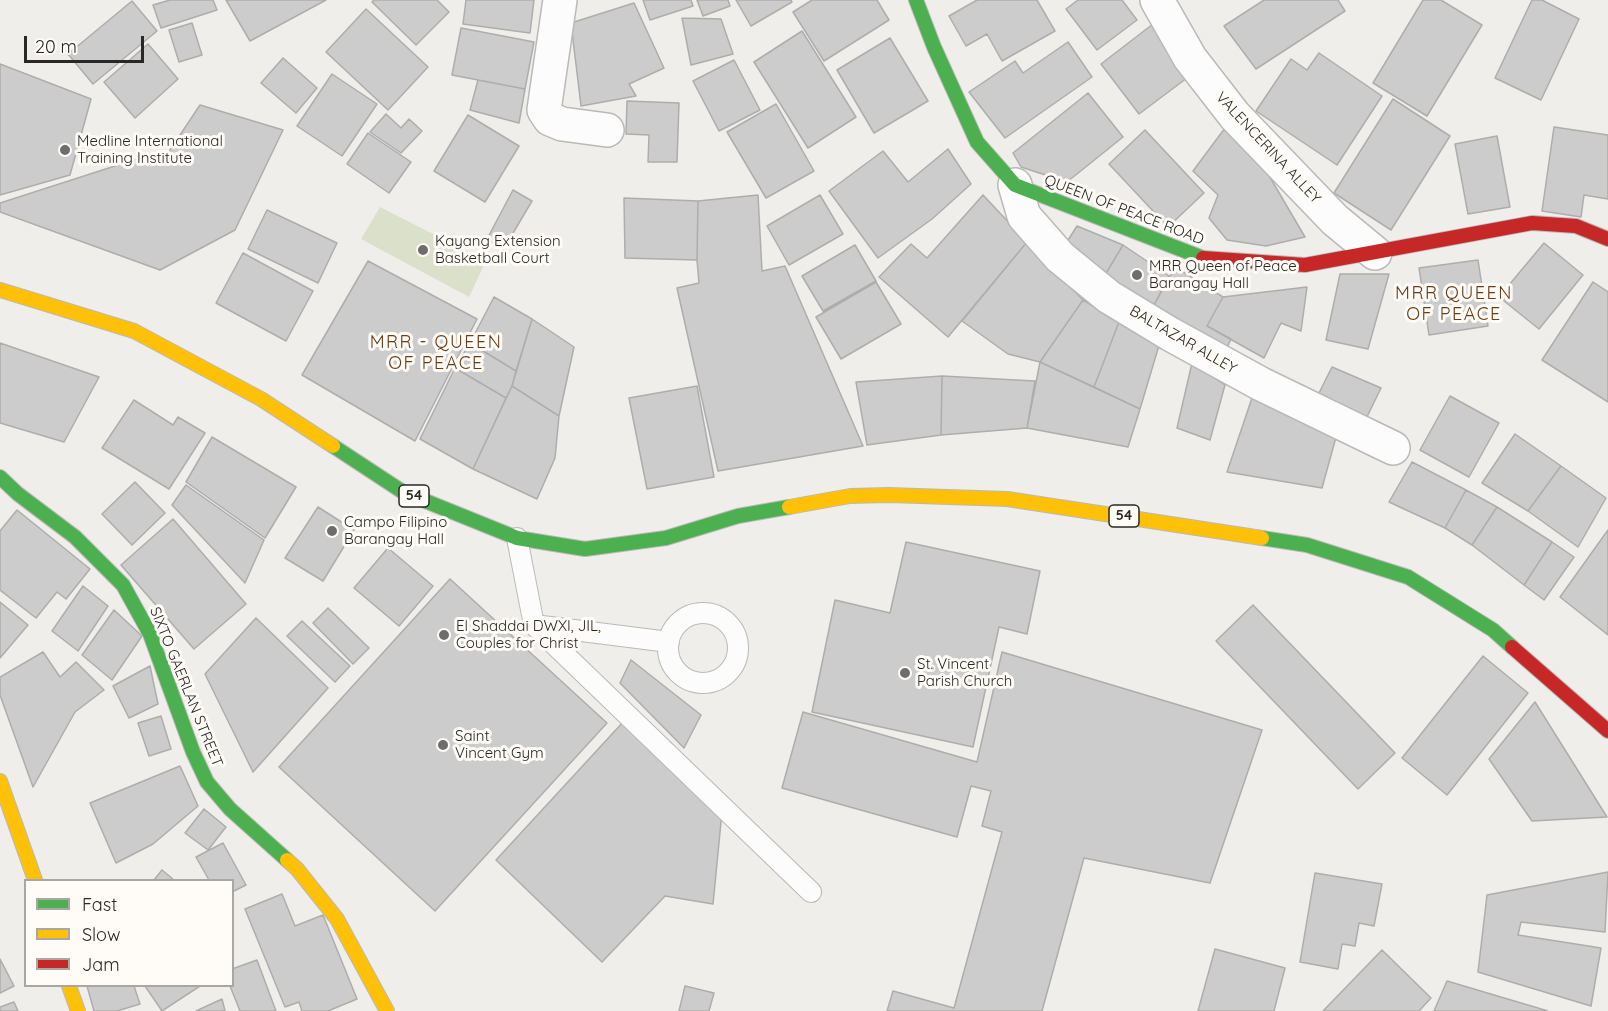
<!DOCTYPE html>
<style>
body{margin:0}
#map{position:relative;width:1608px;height:1011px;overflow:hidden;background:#f0eeeb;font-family:Quicksand,sans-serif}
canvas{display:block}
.legend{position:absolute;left:24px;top:879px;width:210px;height:108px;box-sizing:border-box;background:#fffcf7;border:2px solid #a9a7a3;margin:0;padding:8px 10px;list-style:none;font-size:18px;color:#292826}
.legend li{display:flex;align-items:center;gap:12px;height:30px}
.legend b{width:30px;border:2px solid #a9a7a3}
.scale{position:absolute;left:24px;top:36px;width:120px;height:27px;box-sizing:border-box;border:3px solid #292826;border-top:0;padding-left:8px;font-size:18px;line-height:21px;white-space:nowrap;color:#292826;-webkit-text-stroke:4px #fffcf7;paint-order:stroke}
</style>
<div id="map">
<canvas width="1608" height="1011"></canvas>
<ul class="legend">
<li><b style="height:8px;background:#4caf50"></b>Fast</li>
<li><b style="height:8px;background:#ffc107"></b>Slow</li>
<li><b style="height:8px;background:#c62828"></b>Jam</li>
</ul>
<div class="scale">20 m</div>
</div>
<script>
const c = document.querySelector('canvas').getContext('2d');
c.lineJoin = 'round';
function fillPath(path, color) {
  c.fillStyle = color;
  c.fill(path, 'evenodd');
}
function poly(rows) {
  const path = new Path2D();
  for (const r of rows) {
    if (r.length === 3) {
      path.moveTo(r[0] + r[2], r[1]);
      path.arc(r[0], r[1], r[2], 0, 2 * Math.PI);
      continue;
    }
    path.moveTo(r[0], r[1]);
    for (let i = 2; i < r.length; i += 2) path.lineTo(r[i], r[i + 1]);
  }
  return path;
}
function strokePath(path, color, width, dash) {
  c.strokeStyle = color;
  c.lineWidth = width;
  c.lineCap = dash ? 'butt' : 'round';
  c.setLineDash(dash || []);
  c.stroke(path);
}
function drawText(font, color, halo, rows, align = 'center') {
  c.font = font + ' Quicksand,sans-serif';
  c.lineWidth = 6;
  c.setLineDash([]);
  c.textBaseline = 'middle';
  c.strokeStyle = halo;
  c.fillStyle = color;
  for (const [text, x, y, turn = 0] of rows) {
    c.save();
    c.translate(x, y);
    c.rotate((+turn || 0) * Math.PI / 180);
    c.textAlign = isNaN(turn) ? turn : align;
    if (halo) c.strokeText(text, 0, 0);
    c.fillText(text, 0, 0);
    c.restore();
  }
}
fillPath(poly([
 [380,207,486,261,469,297,361,239]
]), '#dae0ca');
const building = poly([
 [170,0,213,0,217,10,161,28,153,5,170,0],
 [226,0,326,0,250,41,226,0],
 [374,0,437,0,449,12,416,45,372,2,374,0],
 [466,0,534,0,530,33,463,24,466,0],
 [643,0,691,0,693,6,650,20,643,0],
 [697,0,728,0,730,6,703,16,697,0],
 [736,0,791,0,792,2,751,26,736,0],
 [812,0,877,0,889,20,824,61,793,12,812,0],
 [977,0,1037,0,1055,31,1002,61,987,34,966,46,949,16,977,0],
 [1078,0,1122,0,1137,20,1097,50,1066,9,1078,0],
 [1264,0,1338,0,1345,11,1256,69,1224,26,1264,0],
 [1423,0,1441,0,1482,25,1427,116,1373,83,1423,0],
 [1532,0,1542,0,1579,19,1541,100,1495,78,1532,0],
 [132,1,157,31,93,84,68,54,132,1],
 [634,3,664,68,629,84,636,96,581,106,571,23,634,3],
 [366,9,428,67,388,110,326,52,366,9],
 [682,18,721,19,733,54,691,65,682,18],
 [192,23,202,55,179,62,169,30,192,23],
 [1153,24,1191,75,1139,114,1101,64,1153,24],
 [461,28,534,42,525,89,452,75,461,28],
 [802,31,856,117,808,148,754,62,802,31],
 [890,38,928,101,874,133,837,70,890,38],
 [1068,42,1092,77,1005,138,969,92,1015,61,1023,73,1068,42],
 [148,44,178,79,135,118,104,82,148,44],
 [1319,53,1382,96,1337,165,1256,111,1291,59,1307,70,1319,53],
 [283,58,317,88,296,113,261,83,283,58],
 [734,60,760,110,719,131,693,81,734,60],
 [0,64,91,99,70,175,0,195,0,64],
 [332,74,377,104,342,156,297,126,332,74],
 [478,80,525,89,519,123,470,110,478,80],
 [1088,93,1123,137,1067,182,1021,167,1013,153,1088,93],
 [1393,99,1450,136,1391,230,1334,193,1393,99],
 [627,101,679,103,677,162,648,162,649,135,626,134,627,101],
 [776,104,814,171,766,198,727,132,776,104],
 [200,105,283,130,235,230,160,270,0,212,0,203,146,156,164,159,200,105],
 [386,114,401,128,409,119,422,131,401,153,370,132,386,114],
 [468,115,519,146,485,202,434,171,468,115],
 [1228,124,1268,174,1305,237,1266,246,1227,240,1209,218,1218,195,1193,171,1228,124],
 [1554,127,1608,135,1608,199,1584,195,1581,217,1542,211,1554,127],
 [1145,130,1204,193,1168,227,1109,164,1145,130],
 [368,133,411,162,389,193,347,164,368,133],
 [1497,136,1510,207,1468,214,1455,144,1497,136],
 [948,149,971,184,932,219,878,258,829,191,883,151,908,182,948,149],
 [513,190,532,201,503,250,487,239,513,190],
 [758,195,762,271,785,266,863,446,718,471,677,288,699,283,697,260,698,201,758,195],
 [820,195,843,234,789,265,767,226,820,195],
 [983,195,1027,242,948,337,879,277,911,244,927,258,983,195],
 [624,198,698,201,697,260,625,258,624,198],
 [267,210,337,243,318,283,248,249,267,210],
 [1077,226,1123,245,1105,275,1065,245,1077,226],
 [1027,242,1083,300,1040,362,1008,354,962,321,1027,242],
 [1544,243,1583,275,1539,329,1499,297,1544,243],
 [855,245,876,281,823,311,802,276,855,245],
 [1123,245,1169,276,1153,307,1105,275,1123,245],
 [243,253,313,291,286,341,216,303,243,253],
 [1478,260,1488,326,1429,335,1419,268,1478,260],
 [368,261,477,319,415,441,302,375,368,261],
 [1175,267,1223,297,1207,326,1231,339,1224,354,1153,307,1175,267],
 [1340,274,1389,274,1368,349,1326,340,1340,274],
 [876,282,901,324,841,359,816,317,876,282],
 [1593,282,1608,292,1608,402,1542,360,1593,282],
 [1307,287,1301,331,1281,323,1264,358,1207,326,1223,297,1307,287],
 [494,297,532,319,516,371,470,343,494,297],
 [1083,300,1119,322,1094,387,1040,362,1083,300],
 [532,319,574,347,559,416,512,386,532,319],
 [1119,322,1160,342,1140,409,1094,387,1119,322],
 [0,343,99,377,64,442,0,423,0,343],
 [470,343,516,371,512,386,506,398,455,368,470,343],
 [1040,362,1140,409,1128,447,1027,428,1040,362],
 [1192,363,1225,385,1210,440,1177,428,1192,363],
 [1332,367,1381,388,1364,423,1314,403,1332,367],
 [455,368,506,398,473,469,420,439,455,368],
 [942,376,941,435,867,445,856,382,942,376],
 [942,376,1035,381,1027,428,941,435,942,376],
 [512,386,559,416,555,458,537,499,473,469,512,386],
 [697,386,714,477,647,489,629,398,697,386],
 [1255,389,1338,430,1322,488,1227,472,1255,389],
 [1450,396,1499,423,1469,477,1420,450,1450,396],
 [134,400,173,425,178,417,205,433,169,489,102,448,134,400],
 [1515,434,1561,466,1528,511,1482,483,1515,434],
 [212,437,296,487,265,538,186,482,212,437],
 [1412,462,1466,490,1445,528,1389,502,1412,462],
 [1561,466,1606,498,1578,547,1528,511,1561,466],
 [135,482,165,513,132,545,102,514,135,482],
 [186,485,264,540,245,583,172,505,186,485],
 [1466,490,1497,507,1472,545,1445,528,1466,490],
 [318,507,354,530,323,581,285,558,318,507],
 [1497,507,1552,542,1524,585,1472,545,1497,507],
 [17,510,90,569,66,599,57,592,36,618,0,590,0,531,17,510],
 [173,519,246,604,194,649,121,565,173,519],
 [1608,530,1608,635,1560,597,1608,530],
 [906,542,1040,571,1027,634,999,627,973,747,812,712,835,600,890,613,906,542],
 [1552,542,1574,557,1544,600,1524,585,1552,542],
 [388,548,433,586,399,626,354,588,388,548],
 [450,579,607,723,435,911,279,767,450,579],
 [83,586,108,606,78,651,52,631,83,586],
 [0,602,28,625,0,658,0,602],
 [1253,605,1395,753,1358,789,1216,641,1253,605],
 [328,608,369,648,353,664,313,623,328,608],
 [114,610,142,636,112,680,82,655,114,610],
 [256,618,328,688,253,772,205,674,256,618],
 [302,621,350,666,335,682,287,636,302,621],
 [43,652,60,677,76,662,104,690,75,712,33,787,0,695,0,677,43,652],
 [1002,652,1262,730,1210,883,1084,858,1042,1011,887,1011,893,991,954,1008,1002,832,982,826,991,791,971,786,957,837,782,788,803,712,977,762,1002,652],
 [1483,656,1528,693,1447,795,1402,758,1483,656],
 [631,660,701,715,684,748,620,683,631,660],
 [150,666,158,704,129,718,113,686,150,666],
 [1535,702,1607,817,1532,821,1489,759,1535,702],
 [161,716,171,749,149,756,138,723,161,716],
 [624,721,722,812,713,904,665,896,602,962,496,860,624,721],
 [180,766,198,806,153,844,116,863,90,803,180,766],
 [204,809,226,827,208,850,185,833,204,809],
 [223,843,246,885,232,892,232,880,209,880,196,857,223,843],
 [162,870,174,880,154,880,162,870],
 [1608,872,1605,932,1521,922,1518,935,1601,948,1591,1006,1478,972,1487,895,1608,872],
 [1315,873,1382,884,1374,926,1359,923,1355,946,1342,944,1338,969,1300,962,1315,873],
 [282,894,295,926,323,915,357,999,328,1011,302,1011,299,1002,285,1007,245,909,282,894],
 [1215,949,1285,968,1274,1011,1198,1011,1215,949],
 [1382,950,1431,998,1419,1011,1323,1011,1382,950],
 [0,959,14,986,0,993,0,959],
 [257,960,276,1011,240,1011,230,986,232,986,232,969,257,960],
 [1447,981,1548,1011,1434,1011,1447,981],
 [87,986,134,986,140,1004,117,1011,94,1011,87,986],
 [145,986,200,986,162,1011,145,986],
 [685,986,714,993,709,1011,679,1011,685,986],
 [222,999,225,1011,196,1011,222,999],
 [14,1002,18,1011,0,1011,0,1007,14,1002]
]);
fillPath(building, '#cdcccc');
strokePath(building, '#aeadac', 1.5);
const lane = poly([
 [517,538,534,625,811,892],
 [703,648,35],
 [534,625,669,642]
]);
const street = poly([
 [560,0,544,110,550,119,562,124,607,130],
 [1157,0,1190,58,1235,116,1335,220,1375,253],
 [1015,185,1024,216,1060,257,1109,297,1170,334,1261,384,1393,448]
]);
const fast = poly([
 [916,0,934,47,977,142,1015,185,1203,258],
 [333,446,403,492,517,538,585,549,666,538,738,516,789,507],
 [0,477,18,494,75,537,123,585,150,634,193,752,207,782,230,809,287,860],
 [1262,538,1307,545,1408,577,1493,630,1512,647]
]);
const slow = poly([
 [0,290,134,331,261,399,333,446],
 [789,507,850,496,889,495,1007,499,1262,538],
 [0,781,35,880],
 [287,860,297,869,337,919,387,1011],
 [69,986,78,1011]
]);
const jam = poly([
 [1203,258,1305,265,1532,223,1576,226,1608,239],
 [1512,647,1608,731]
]);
strokePath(lane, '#bab9b7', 22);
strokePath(street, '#bab9b7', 36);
strokePath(fast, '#bab9b7', 16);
strokePath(slow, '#bab9b7', 16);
strokePath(jam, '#bab9b7', 16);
strokePath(lane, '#fdfcfc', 20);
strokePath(street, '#fdfcfc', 33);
strokePath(fast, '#4caf50', 14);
strokePath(slow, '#ffc107', 14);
strokePath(jam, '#c62828', 14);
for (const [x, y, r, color] of [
 [65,150,6,"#6f6d6b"],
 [423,250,6,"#6f6d6b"],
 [1137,275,6,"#6f6d6b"],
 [332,531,6,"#6f6d6b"],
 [444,635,6,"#6f6d6b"],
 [905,673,6,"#6f6d6b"],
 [443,745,6,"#6f6d6b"]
]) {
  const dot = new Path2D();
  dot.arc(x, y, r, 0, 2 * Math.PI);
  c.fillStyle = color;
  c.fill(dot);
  strokePath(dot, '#fffcf7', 2);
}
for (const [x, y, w] of [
 [414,496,30],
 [1124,516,30]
]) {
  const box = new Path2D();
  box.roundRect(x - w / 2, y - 11, w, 22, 4.5);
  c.fillStyle = '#fffcf7';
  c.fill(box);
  strokePath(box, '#292826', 1.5);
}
drawText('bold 14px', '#292826', null, [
 ["54",414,496],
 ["54",1124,516]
]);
drawText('15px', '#292826', '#fffcf7', [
 ["Medline International",77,141],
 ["Training Institute",77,158],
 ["Kayang Extension",435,241],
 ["Basketball Court",435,258],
 ["MRR Queen of Peace",1149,266],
 ["Barangay Hall",1149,283],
 ["Campo Filipino",344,522],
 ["Barangay Hall",344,539],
 ["El Shaddai DWXI, JIL,",456,626],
 ["Couples for Christ",456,643],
 ["St. Vincent",917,664],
 ["Parish Church",917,681],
 ["Saint",455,736],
 ["Vincent Gym",455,753]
], 'left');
drawText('15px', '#292826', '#fffcf7', [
 ["VALENCERINA ALLEY",1268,148,47],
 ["QUEEN OF PEACE ROAD",1124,210,21],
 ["BALTAZAR ALLEY",1183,340,30],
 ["SIXTO GAERLAN STREET",186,687,68]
]);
c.letterSpacing = '1.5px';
drawText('18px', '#693d17', '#fffcf7', [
 ["MRR QUEEN",1454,294],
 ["OF PEACE",1454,315],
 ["MRR - QUEEN",436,343],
 ["OF PEACE",436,364]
]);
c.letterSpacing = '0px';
</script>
